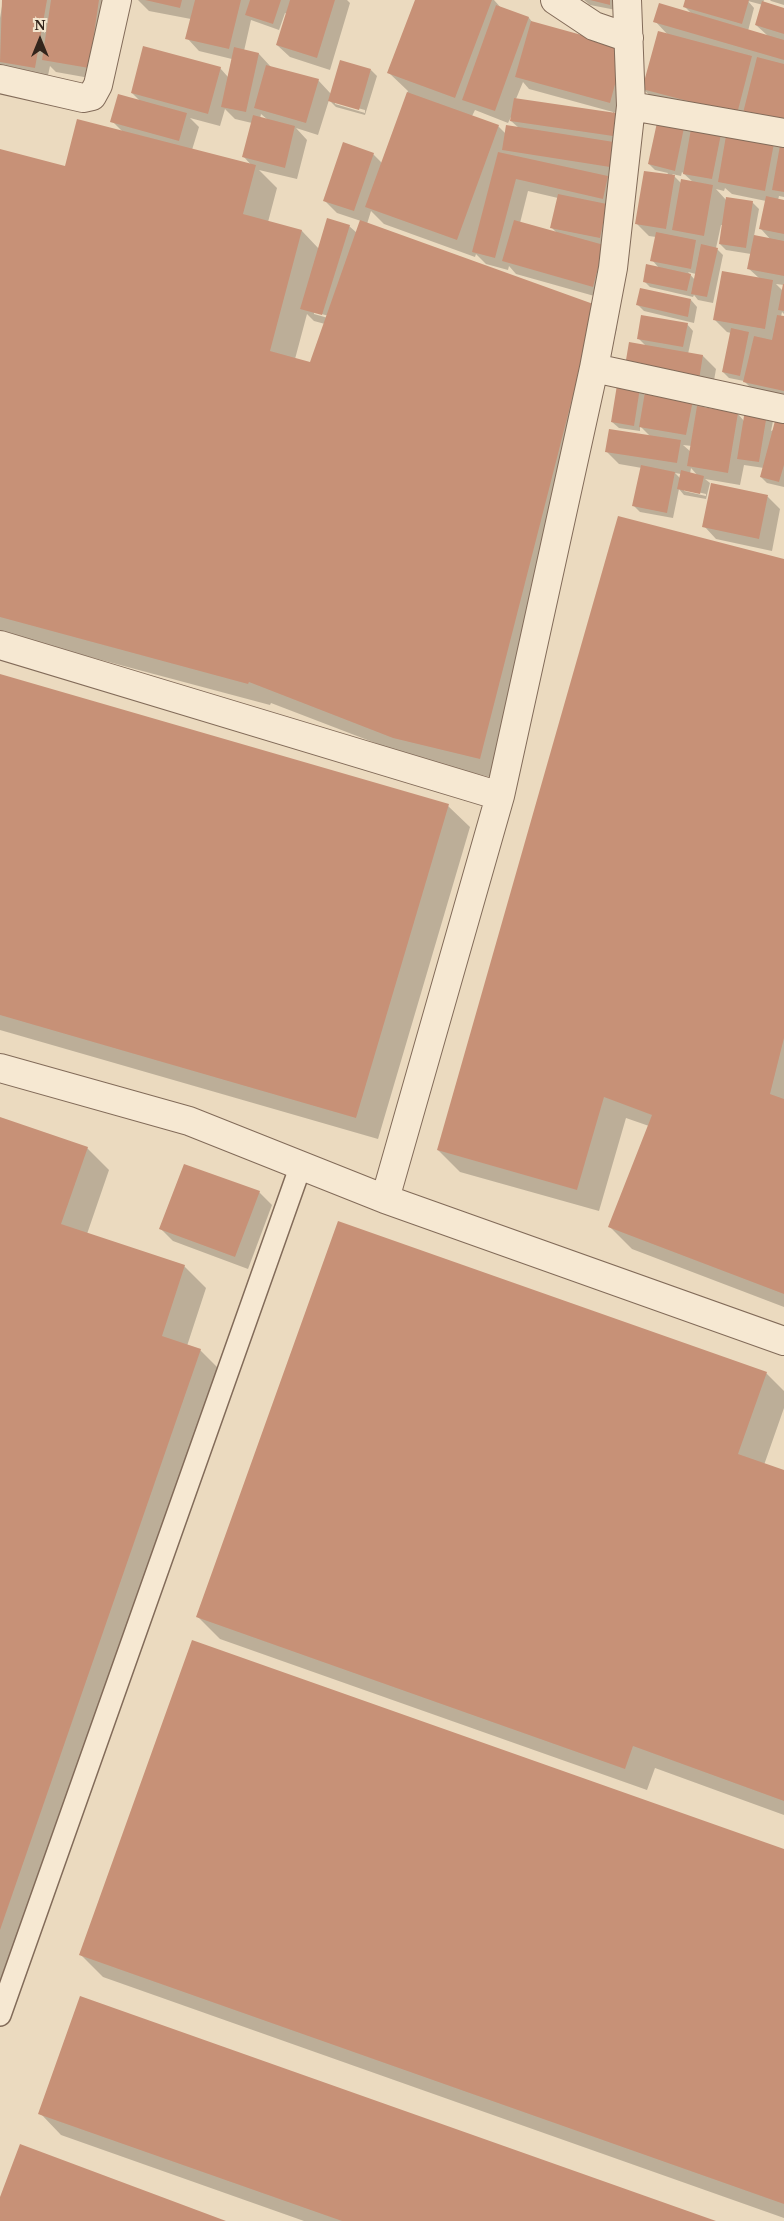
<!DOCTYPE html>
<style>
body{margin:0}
#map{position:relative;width:784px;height:2221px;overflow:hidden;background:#ebdabf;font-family:"Noto Serif",serif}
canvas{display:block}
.north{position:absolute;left:15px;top:15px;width:50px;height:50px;-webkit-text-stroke:4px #f3e5ce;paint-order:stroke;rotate:0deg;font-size:14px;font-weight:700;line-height:20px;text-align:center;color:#33251c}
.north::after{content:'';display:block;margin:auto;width:18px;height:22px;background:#33251c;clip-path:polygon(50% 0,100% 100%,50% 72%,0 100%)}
</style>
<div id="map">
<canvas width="784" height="2221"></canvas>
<div class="north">N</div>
</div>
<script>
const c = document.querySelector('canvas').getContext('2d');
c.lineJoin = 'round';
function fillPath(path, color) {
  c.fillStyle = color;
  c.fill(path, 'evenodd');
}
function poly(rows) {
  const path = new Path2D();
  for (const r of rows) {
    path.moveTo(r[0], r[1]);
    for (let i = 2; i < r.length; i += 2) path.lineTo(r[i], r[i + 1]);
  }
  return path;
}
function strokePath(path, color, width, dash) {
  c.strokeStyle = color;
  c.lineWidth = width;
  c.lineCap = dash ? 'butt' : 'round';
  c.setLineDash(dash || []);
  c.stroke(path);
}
fillPath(poly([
 [3,0,105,0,101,80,56,72,50,66,47,80,0,68,0,18],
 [138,0,347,0,350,3,330,70,290,57,277,45,287,14,285,13,279,30,251,20,244,51,259,54,271,67,318,80,331,94,371,70,377,76,365,115,336,107,329,100,318,135,296,128,307,140,297,179,259,170,277,188,268,222,302,231,319,249,349,226,357,233,361,221,337,213,324,200,373,154,382,163,408,91,388,72,416,0,494,0,502,9,529,18,533,23,624,48,622,114,614,112,628,127,623,179,607,176,620,189,605,299,516,274,509,266,508,270,486,264,476,254,475,257,384,224,371,211,367,224,595,306,617,328,502,780,417,759,271,703,270,705,0,633,0,150,66,168,123,132,112,121,140,101,132,93,220,68,228,77,232,59,199,51,187,38,191,19,149,11],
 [523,82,529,89,613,112,613,114,516,99],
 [335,102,365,110,365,113,335,104],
 [225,109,235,119,252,123,244,157,252,166,192,150,199,127,190,118,220,126],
 [475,110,508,123,512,115,511,121,519,128,506,134,498,126,472,116],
 [261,114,268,120,260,119],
 [528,191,558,198,552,228,558,234,520,223],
 [314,312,329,316,328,318,314,314],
 [307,314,314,321,325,324,310,364,295,359],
 [584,0,617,0,616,10,590,5],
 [687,0,764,0,763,3,784,9,784,132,656,101,643,89,668,35,655,21,692,14,685,7],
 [748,1,763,5,756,25,768,36,748,31,754,8],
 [770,0,784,0,784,5,771,1],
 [684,125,692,132,784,142,784,197,779,196,778,200,784,201,784,285,776,284,783,291,784,286,784,314,782,312,781,317,784,317,784,400,757,394,744,381,729,378,723,372,731,333,727,332,715,320,759,278,748,268,751,254,726,250,720,244,723,225,721,225,716,248,723,255,713,303,698,300,694,295,693,297,650,287,644,281,660,269,652,260,656,237,649,236,637,224,668,173,655,170,649,164],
 [682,172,694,183,681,183,672,174,681,176],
 [725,188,732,194,766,201,761,229,771,240,754,236,759,209,752,202,727,201,716,189,724,191],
 [688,272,696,274,695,280],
 [691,300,697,307,694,323,644,311,637,304],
 [687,324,693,331,688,354,703,356,716,369,712,392,646,346,638,338],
 [639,389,646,396,693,396,706,409,738,414,744,421,767,415,773,421,771,431,784,425,784,487,767,483,761,477,764,468,744,465,740,485,705,479,710,483,706,499,684,495,679,489,673,518,640,512,634,506,642,468,619,464,607,452,651,437,640,426,640,431,619,428,612,422],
 [683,445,692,446,691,452],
 [691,468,698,476,690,474],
 [675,473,681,474,680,478],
 [684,489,706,494,706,496,684,491],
 [712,485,768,497,780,509,772,551,716,539,704,526],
 [784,560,784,1307,632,1249,610,1227,649,1126,626,1118,599,1211,460,1172,438,1150],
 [0,675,448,806,470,827,378,1139,0,1030],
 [0,1118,87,1148,109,1170,87,1234,184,1266,206,1288,187,1346,200,1350,222,1372,0,2015],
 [259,1192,272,1205,248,1269,173,1241,161,1229],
 [766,1373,784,1391,784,1408,764,1465,784,1472,784,1815,655,1768,647,1790,220,1639,198,1617],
 [784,1851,784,2218,103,1977,81,1955],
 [40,2113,713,2221,304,2221,61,2135]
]), '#0003');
fillPath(poly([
 [2,0,47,0,35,68,0,62],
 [51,0,99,0,89,68,42,60],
 [145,0,182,0,180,8],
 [195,0,241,0,229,49,185,39],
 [250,0,281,0,273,24,245,15],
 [290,0,335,0,317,58,276,45],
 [415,0,492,0,455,98,387,73],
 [590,0,610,0,610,5],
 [685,0,749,0,742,24,683,7],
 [762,1,784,8,784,34,755,25],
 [659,3,784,40,784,60,653,22],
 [496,5,529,17,495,111,462,100],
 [531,21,625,47,610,103,515,77],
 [658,31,752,56,737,114,642,89],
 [143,46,221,67,208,114,131,93],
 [234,47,259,53,246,112,221,107],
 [757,57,784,64,784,123,743,113],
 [340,60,371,69,359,110,328,101],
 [266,65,319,79,306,123,254,108],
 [407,92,499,125,457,240,365,207],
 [118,94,187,113,179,141,110,122],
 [514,98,616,113,613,136,510,121],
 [253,115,295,126,285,168,242,157],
 [658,118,685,123,675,171,648,164],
 [77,119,256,165,243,214,302,230,270,351,310,362,360,220,596,305,480,759,393,738,249,682,248,684,0,617,0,149,65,166],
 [692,123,722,129,712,179,683,174],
 [506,125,614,142,610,167,502,150],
 [727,130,775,138,765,191,718,182],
 [781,140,784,141,784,192,772,190],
 [343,142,374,153,354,211,323,201],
 [498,152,608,176,603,199,516,179,495,258,472,252],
 [644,171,675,175,666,229,635,224],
 [681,179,713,185,704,236,672,230],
 [558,194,607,204,600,238,550,228],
 [766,196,784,200,784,234,759,229],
 [726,197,753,201,746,248,719,244],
 [327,218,350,225,322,315,300,309],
 [514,220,604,245,593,287,502,261],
 [656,232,696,240,691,269,650,261],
 [754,235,784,241,784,276,747,269],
 [701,244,718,248,707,297,691,294],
 [646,264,691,274,687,291,643,282],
 [722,271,773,280,765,329,713,320],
 [783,284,784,284,784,311,778,310],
 [640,288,691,299,688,317,636,305],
 [641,315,688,323,683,347,637,339],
 [777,315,784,316,784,391,743,382,754,336,772,340],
 [731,328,749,332,740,376,722,372],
 [629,342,703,355,699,380,625,366],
 [617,385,640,388,634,426,611,422],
 [646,386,694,395,686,435,639,427],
 [697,406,738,413,728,473,687,466],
 [745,410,767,414,759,462,737,459],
 [775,421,784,424,784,465,779,482,760,477],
 [609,429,681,440,677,463,605,452],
 [641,465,675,472,667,513,632,506],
 [681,470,704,476,700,494,677,489],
 [711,483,768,495,759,539,702,527],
 [618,516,784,559,784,1038,770,1094,784,1099,784,1294,608,1227,652,1115,604,1097,577,1190,437,1150],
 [0,674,449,804,356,1118,0,1015],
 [0,1117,88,1147,61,1224,185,1265,162,1336,201,1349,0,1930],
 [184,1164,260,1191,235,1257,159,1229],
 [338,1221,767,1372,738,1454,784,1470,784,1801,633,1746,625,1769,196,1617],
 [192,1640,784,1849,784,2204,79,1955],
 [80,1996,716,2221,342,2221,38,2114],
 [20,2144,226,2221,0,2221,0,2197]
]), '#c79177');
const service = poly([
 [0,2015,301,1165]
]);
const minor = poly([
 [555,0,594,26,629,38],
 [0,79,83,98,92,96,98,85,117,0],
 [631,106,784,133],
 [594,368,784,409],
 [0,645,500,796],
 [0,1068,189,1121,385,1199,784,1341],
 [385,1199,500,796,594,368,613,268,631,106,627,0]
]);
strokePath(service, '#826b59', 24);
strokePath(minor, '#826b59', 30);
strokePath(service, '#f6e8d2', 21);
strokePath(minor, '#f6e8d2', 28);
</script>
